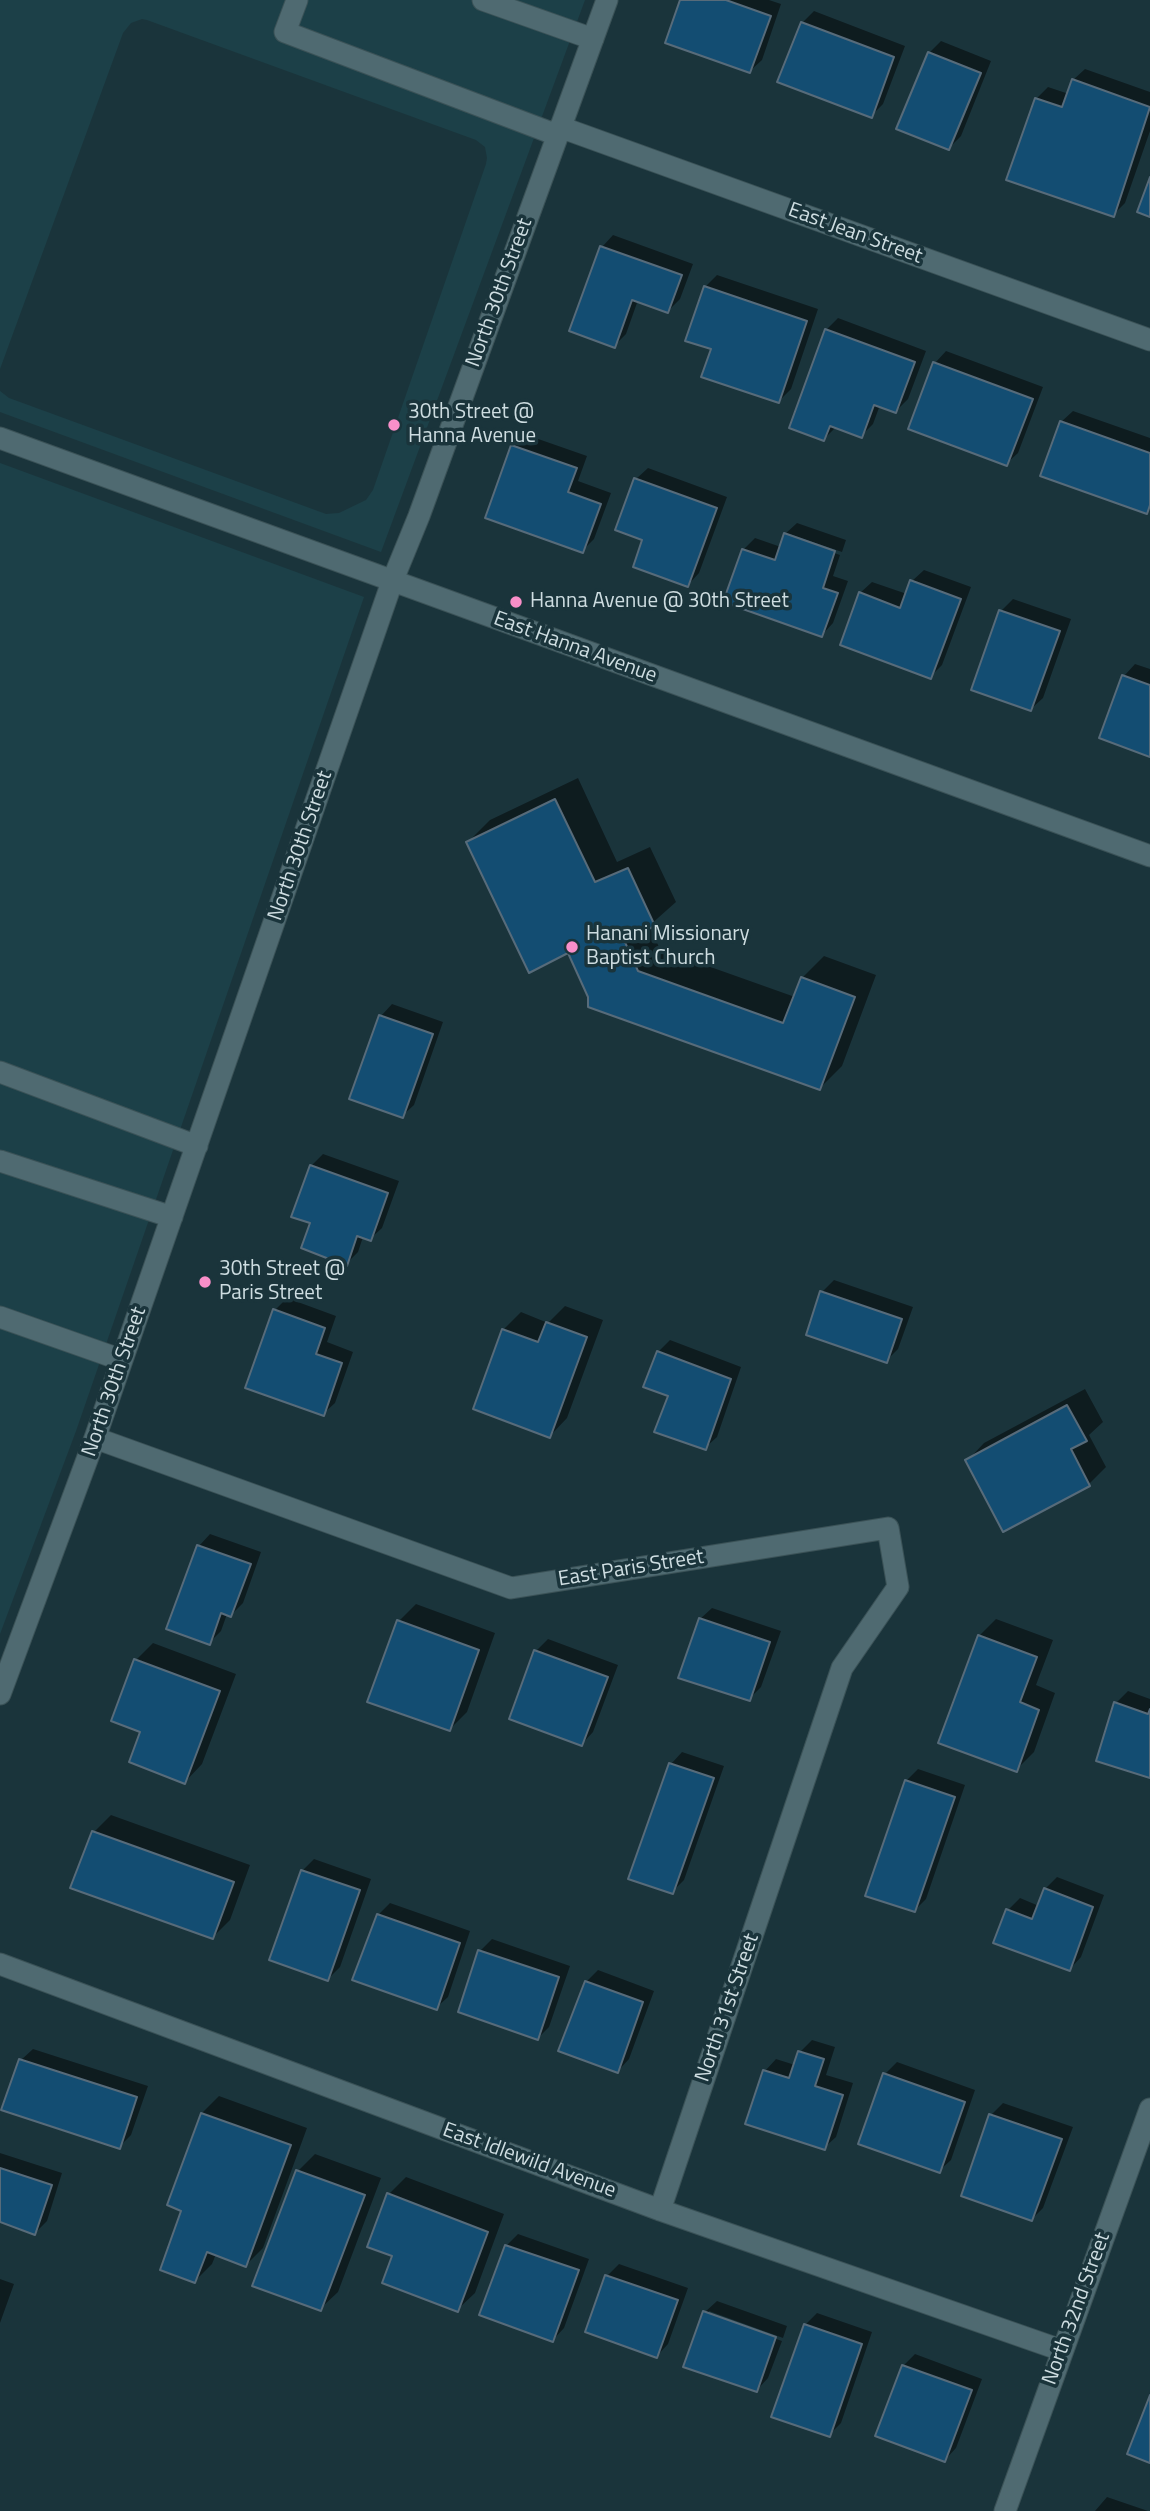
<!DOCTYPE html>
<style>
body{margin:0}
canvas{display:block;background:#1a343b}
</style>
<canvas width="1150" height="2511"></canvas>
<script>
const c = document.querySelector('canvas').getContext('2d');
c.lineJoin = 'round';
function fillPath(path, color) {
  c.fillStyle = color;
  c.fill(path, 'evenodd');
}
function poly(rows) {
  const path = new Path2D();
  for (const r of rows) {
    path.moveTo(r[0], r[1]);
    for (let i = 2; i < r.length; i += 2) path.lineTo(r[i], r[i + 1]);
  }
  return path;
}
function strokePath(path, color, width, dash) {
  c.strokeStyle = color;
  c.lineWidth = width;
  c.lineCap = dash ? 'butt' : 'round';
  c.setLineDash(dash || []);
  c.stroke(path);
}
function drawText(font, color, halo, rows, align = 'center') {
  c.font = font + ' "Titillium Web",sans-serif';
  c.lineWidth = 7;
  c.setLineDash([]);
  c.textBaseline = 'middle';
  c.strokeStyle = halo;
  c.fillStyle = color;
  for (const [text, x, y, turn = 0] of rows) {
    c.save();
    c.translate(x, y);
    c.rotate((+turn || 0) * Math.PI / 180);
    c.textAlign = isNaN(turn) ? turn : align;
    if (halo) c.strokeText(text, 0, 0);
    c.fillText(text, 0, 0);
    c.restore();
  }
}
fillPath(poly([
 [0,0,585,0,381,552,0,412,0,391,9,398,326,514,339,513,366,500,373,490,486,164,487,158,485,147,476,140,147,20,142,19,131,23,123,33,0,369],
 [0,463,364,597,76,1431,0,1634]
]), '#1c4048');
fillPath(poly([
 [682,0,769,0,781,4,762,60,750,71],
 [814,11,905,46,883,104,871,116,802,23],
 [941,41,991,61,961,136,949,148,929,53],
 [1085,69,1150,92,1150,131,1125,203,1113,215,1036,99,1048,87,1069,94,1073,80],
 [613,235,693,264,680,299,668,311,638,300,626,334,614,346,571,330,602,247],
 [717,275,818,309,791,389,779,401,713,348,705,287],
 [838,318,926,351,908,399,896,411,880,405,873,424,861,436,836,427,824,439,826,330],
 [946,351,1043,387,1018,453,1006,464,935,363],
 [1073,411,1150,438,1150,508,1146,512,1061,422],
 [524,434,587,456,578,481,611,493,594,539,582,551,513,446],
 [648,468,727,497,699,573,688,585,645,539,636,479],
 [797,523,846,540,842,552,789,534,789,537,840,555,833,576,848,581,833,623,822,635,743,550,755,538,781,547,785,534],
 [924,570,971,587,942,665,930,677,860,593,872,582,907,594,912,581],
 [1013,599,1071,619,1043,698,1031,709,1001,611],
 [1135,664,1150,669,1150,755,1101,737,1124,676],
 [578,778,617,862,650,847,676,902,649,926,660,949,795,997,802,978,824,956,876,975,842,1066,820,1088,590,997,569,951,468,842,490,820],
 [392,1004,443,1022,414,1105,402,1116,381,1016],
 [323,1154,399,1181,382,1228,370,1239,363,1237,358,1252,346,1264,312,1222,311,1166],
 [834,1280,913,1307,898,1349,886,1361,822,1292],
 [287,1298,336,1316,327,1342,353,1352,335,1403,323,1414,275,1310],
 [565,1306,603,1320,567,1418,550,1436,503,1330,521,1312,548,1323],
 [670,1340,741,1367,717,1437,705,1448,671,1395,658,1352],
 [1085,1389,1103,1422,1089,1435,1106,1467,1089,1484,967,1461,984,1443],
 [210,1534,261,1552,243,1603,231,1615,227,1614,221,1631,209,1643,169,1628,199,1546],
 [416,1604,495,1633,467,1712,450,1729,399,1621],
 [712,1608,781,1631,761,1687,749,1699,700,1619],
 [996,1619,1053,1640,1036,1685,1055,1693,1034,1752,1016,1770,979,1636],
 [548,1639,618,1665,593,1732,582,1744,536,1651],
 [153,1643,236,1674,202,1764,185,1782,142,1731,136,1660],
 [1128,1691,1150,1699,1150,1776,1116,1703],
 [682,1752,724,1766,684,1880,672,1892,671,1764],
 [918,1769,965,1785,926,1899,915,1910,906,1781],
 [111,1815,250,1865,230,1920,213,1937,94,1832],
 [314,1859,371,1879,340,1967,328,1979,302,1871],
 [1057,1877,1104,1895,1081,1957,1070,1969,1008,1910,1020,1898,1039,1906,1046,1888],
 [390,1903,470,1931,448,1997,436,2008,378,1915],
 [492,1939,570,1966,549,2027,538,2038,480,1951],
 [598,1970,654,1991,629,2059,618,2071,586,1982],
 [812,2040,835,2047,826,2075,853,2083,836,2137,824,2148,765,2071,776,2059,795,2065,800,2052],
 [33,2049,148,2086,131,2135,119,2147,21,2060],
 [897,2062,975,2090,951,2160,939,2171,885,2074],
 [219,2096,307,2128,263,2248,246,2265,216,2254,212,2264,195,2281,184,2210,202,2113],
 [1003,2103,1073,2127,1043,2208,1032,2219,991,2115],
 [0,2153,62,2173,47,2221,35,2233,0,2220],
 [315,2154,381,2178,338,2292,320,2309,298,2171],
 [406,2177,504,2214,475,2293,457,2310,395,2255,389,2194],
 [518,2234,589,2259,564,2328,553,2340,506,2246],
 [619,2264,688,2288,668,2344,657,2356,607,2276],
 [0,2279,14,2284,0,2323],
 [717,2301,787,2326,783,2338,709,2311,709,2315,782,2341,768,2378,757,2390,705,2312],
 [817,2313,872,2332,841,2423,829,2435,805,2325],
 [915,2354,982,2379,956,2448,945,2460,903,2366],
 [1107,2497,1148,2511,1095,2511]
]), '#0007');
const building = poly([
 [680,0,726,0,771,16,750,73,665,43,680,0],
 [801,22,894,57,872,118,777,82,801,22],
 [928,52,981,73,949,150,896,129,928,52],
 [1072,79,1150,107,1114,217,1006,180,1035,98,1062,107,1072,79],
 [1150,177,1150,217,1137,212,1150,177],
 [600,246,682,275,668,313,632,300,615,348,569,331,600,246],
 [704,286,807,321,779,403,701,377,711,349,685,341,704,286],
 [825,329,915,362,896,413,874,405,862,438,830,426,824,441,789,428,825,329],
 [933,362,1033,399,1007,466,908,429,933,362],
 [1060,421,1150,453,1150,505,1147,514,1040,476,1060,421],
 [511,445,577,468,568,492,601,504,583,553,485,518,511,445],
 [634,478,717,508,688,587,633,567,642,540,615,530,634,478],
 [784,533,835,551,823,588,838,593,822,637,723,602,742,549,775,560,784,533],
 [910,580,961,599,931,679,840,645,859,592,900,608,910,580],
 [999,610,1060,631,1031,711,971,690,999,610],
 [1122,675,1150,685,1150,757,1099,738,1122,675],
 [555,799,595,882,628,868,655,926,624,940,638,971,783,1023,801,977,855,997,820,1090,588,1007,588,997,568,953,529,973,466,842,555,799],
 [379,1015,433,1034,403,1118,349,1099,379,1015],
 [310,1165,388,1193,371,1241,357,1236,347,1266,301,1248,310,1223,291,1217,310,1165],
 [820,1291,902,1319,887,1363,806,1335,820,1291],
 [273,1309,325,1328,316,1354,342,1363,324,1416,245,1388,273,1309],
 [546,1322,587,1337,550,1438,473,1409,502,1329,538,1342,546,1322],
 [657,1351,731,1379,706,1450,654,1432,668,1396,643,1387,657,1351],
 [1067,1405,1087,1441,1071,1449,1090,1486,1003,1532,965,1460,1067,1405],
 [197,1545,251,1564,231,1617,221,1613,210,1645,166,1629,197,1545],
 [699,1618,770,1642,750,1701,678,1678,699,1618],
 [397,1620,479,1650,450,1731,367,1702,397,1620],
 [978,1635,1037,1657,1020,1702,1039,1710,1017,1772,938,1743,978,1635],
 [534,1650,608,1677,582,1746,509,1719,534,1650],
 [134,1659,220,1691,185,1784,129,1762,140,1732,111,1721,134,1659],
 [1114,1702,1148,1714,1150,1709,1150,1778,1096,1761,1114,1702],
 [669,1763,714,1778,673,1894,628,1879,669,1763],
 [905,1780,955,1797,915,1912,865,1896,905,1780],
 [92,1831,234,1882,213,1939,70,1888,92,1831],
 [301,1870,360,1890,328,1981,269,1960,301,1870],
 [1044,1888,1093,1907,1070,1971,993,1943,1006,1909,1032,1919,1044,1888],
 [377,1914,460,1943,437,2010,352,1980,377,1914],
 [478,1950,559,1977,538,2040,458,2012,478,1950],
 [585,1981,643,2002,618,2073,558,2051,585,1981],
 [798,2051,824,2059,815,2086,843,2095,825,2150,745,2124,763,2070,789,2078,798,2051],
 [19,2059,137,2097,120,2149,1,2110,19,2059],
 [883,2073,965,2102,940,2173,858,2144,883,2073],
 [201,2113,291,2145,246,2267,207,2252,195,2283,160,2270,181,2211,167,2205,201,2113],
 [989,2114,1062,2139,1032,2221,961,2196,989,2114],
 [0,2168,52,2185,35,2235,0,2222,0,2168],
 [296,2170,365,2195,321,2311,252,2286,296,2170],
 [387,2193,488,2232,458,2312,382,2283,392,2256,367,2247,387,2193],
 [505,2245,579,2270,553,2342,479,2315,505,2245],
 [605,2275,678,2300,657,2358,585,2332,605,2275],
 [703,2311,776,2337,757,2392,683,2367,703,2311],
 [804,2324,862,2344,830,2437,771,2417,804,2324],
 [902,2365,972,2390,945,2462,875,2436,902,2365],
 [1150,2395,1150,2463,1127,2454,1150,2395]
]);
fillPath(building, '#134d72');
strokePath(building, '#576b7a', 2);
const minor = poly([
 [297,0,285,32,557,135],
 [483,0,593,39],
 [560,127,1150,340],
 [0,438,1150,856],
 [0,1072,197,1146],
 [0,1161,172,1217],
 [0,1317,122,1360],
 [95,1438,511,1588,888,1528,898,1587,842,1668,660,2210],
 [0,1694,95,1438,392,582,419,516,607,0],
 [0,1964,660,2210,1061,2350],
 [1005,2511,1150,2109]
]);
strokePath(minor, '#3b5257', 23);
strokePath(minor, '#4f6a71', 21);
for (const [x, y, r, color] of [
 [394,425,7,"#f98fc9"],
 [516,602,7,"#f98fc9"],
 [572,947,7,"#f98fc9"],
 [205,1282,7,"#f98fc9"]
]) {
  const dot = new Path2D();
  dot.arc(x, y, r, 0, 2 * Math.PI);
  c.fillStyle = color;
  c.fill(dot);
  strokePath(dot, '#1a343b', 2.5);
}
drawText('21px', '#cedde1', '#1a343b', [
 ["East Jean Street",855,234,20],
 ["North 30th Street",500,293,-70],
 ["East Hanna Avenue",575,648,20],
 ["North 30th Street",301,846,-71],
 ["North 30th Street",115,1382,-71],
 ["East Paris Street",631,1569,-9],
 ["North 31st Street",728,2008,-71],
 ["East Idlewild Avenue",529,2161,20],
 ["North 32nd Street",1077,2309,-70]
]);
drawText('21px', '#cedde1', '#1a343b', [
 ["30th Street @",408,413],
 ["Hanna Avenue",408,437],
 ["Hanna Avenue @ 30th Street",530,602],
 ["Hanani Missionary",586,935],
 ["Baptist Church",586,959],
 ["30th Street @",219,1270],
 ["Paris Street",219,1294]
], 'left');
</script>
